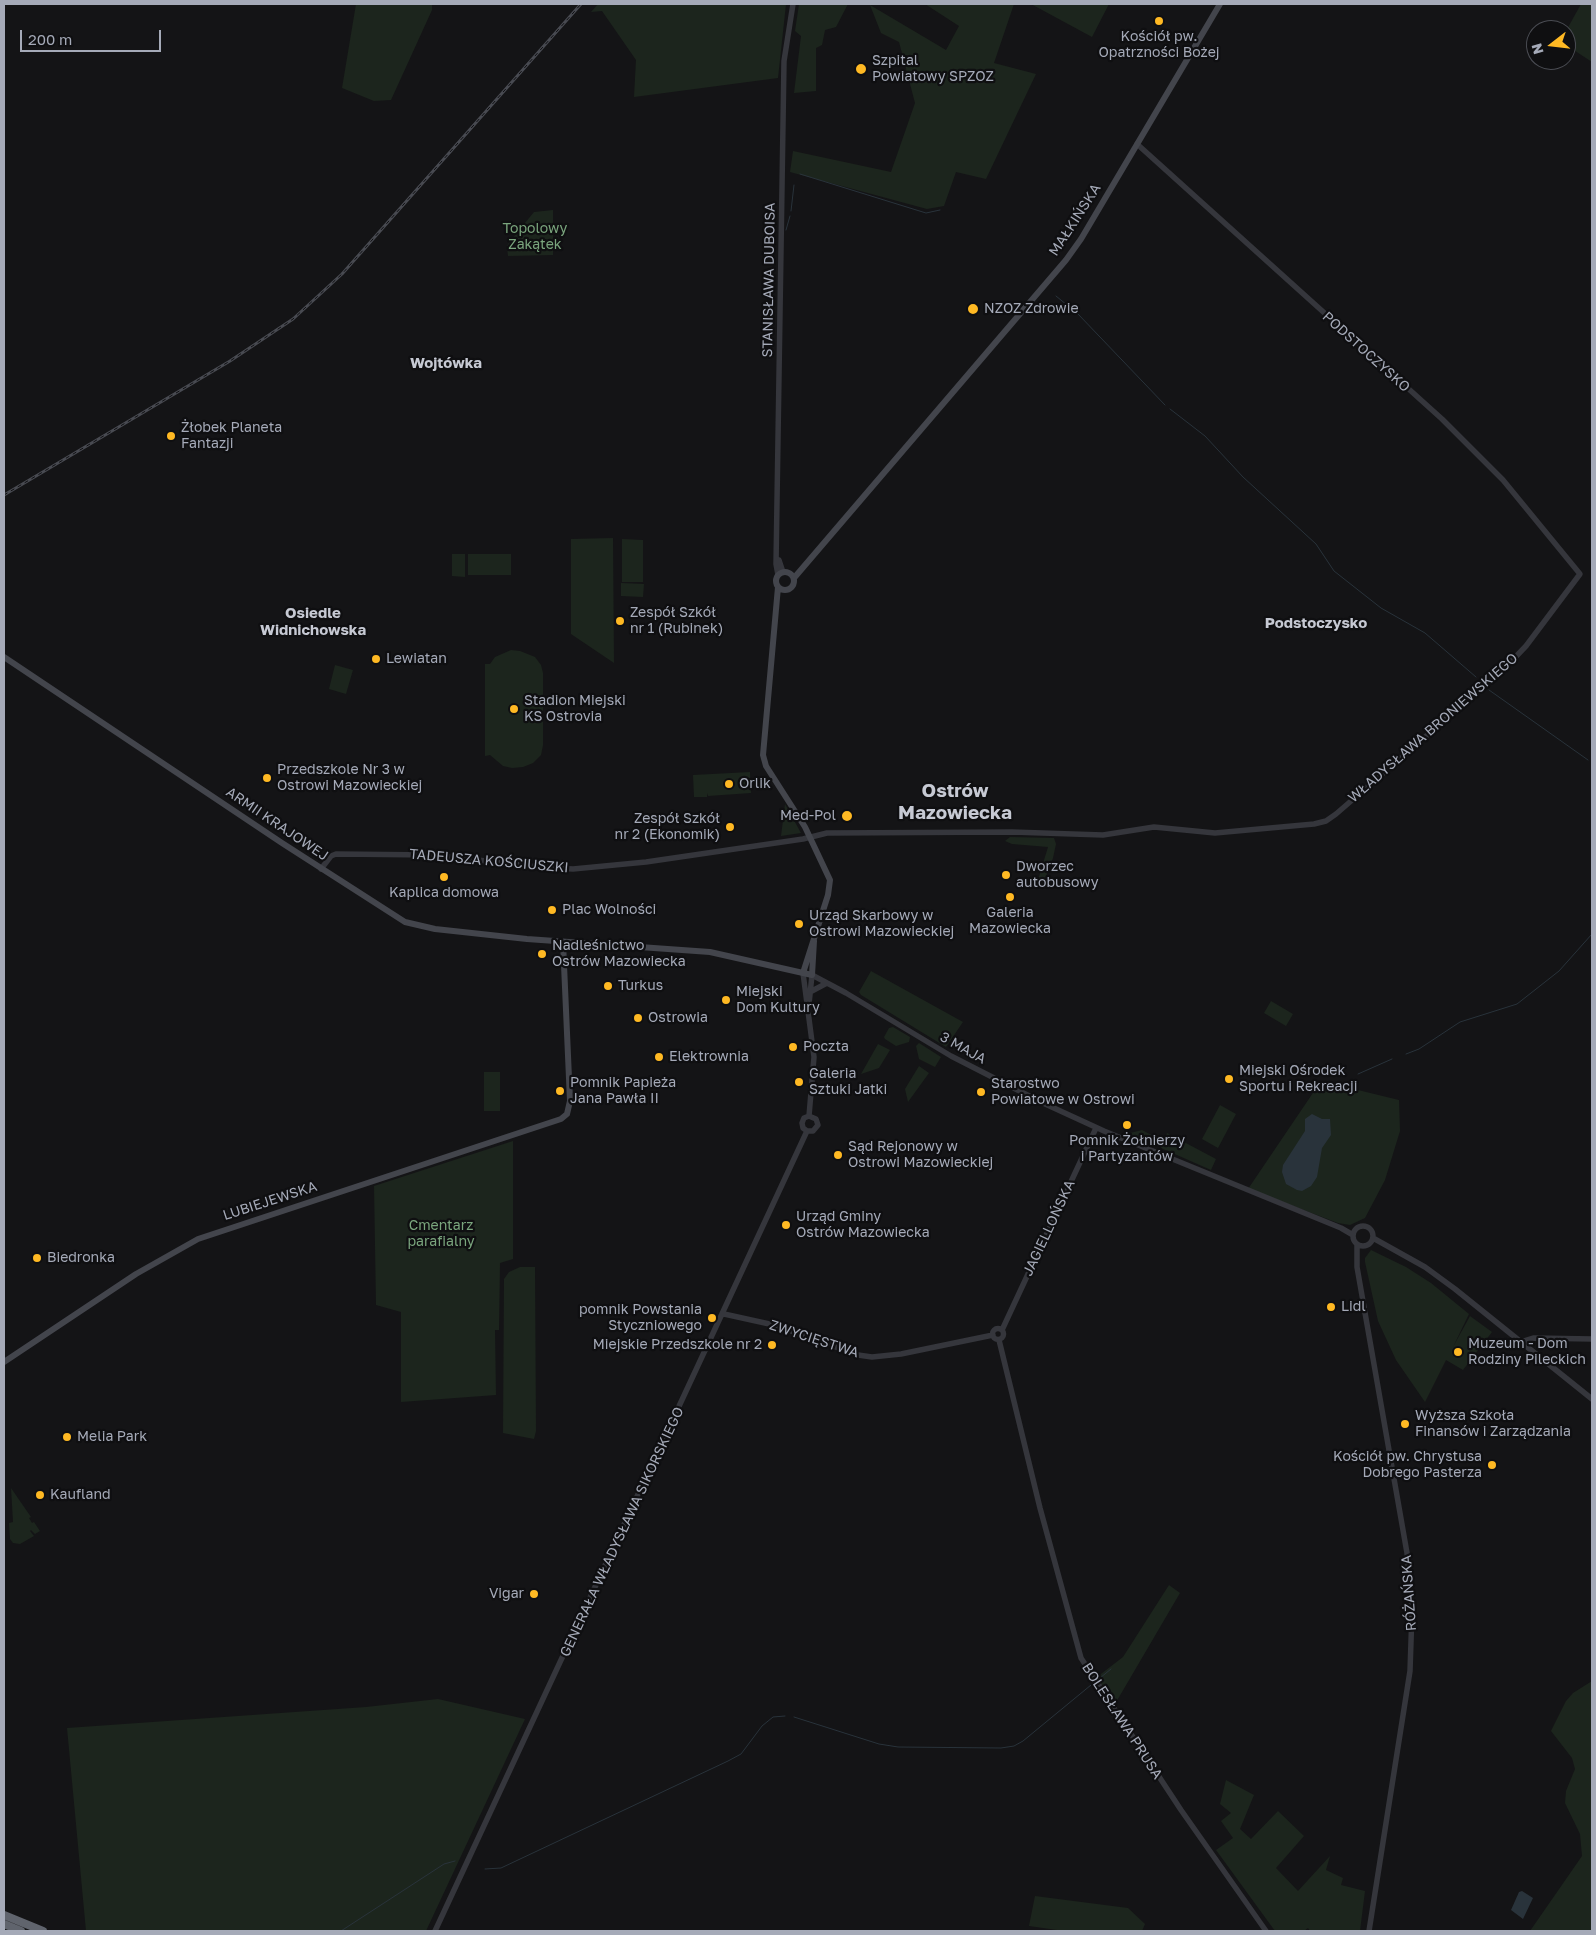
<!DOCTYPE html>
<meta charset="utf-8">
<style>
body{margin:0}
#map{position:relative;width:1596px;height:1935px;overflow:hidden;background:#141416;font-family:"Golos Text",sans-serif}
canvas{display:block}
.frame{position:absolute;inset:0;border:5px solid #a5aab8;pointer-events:none}
.north{position:absolute;left:1526px;top:20px;width:50px;height:50px;box-sizing:border-box;background:#0f0f11;border:1px solid #4b4d54;border-radius:50%;rotate:254deg;font-size:14px;font-weight:700;line-height:20px;text-align:center;color:#a5aab8}
.north::after{content:'';display:block;margin:auto;width:18px;height:22px;background:#ffb923;clip-path:polygon(50% 0,100% 100%,50% 72%,0 100%)}
.scale{position:absolute;left:20px;top:30px;width:141px;height:22px;box-sizing:border-box;border:2px solid #a5aab8;border-top:0;padding-left:6px;font-size:15px;line-height:18px;white-space:nowrap;color:#a5aab8;-webkit-text-stroke:4px #0f0f11;paint-order:stroke}
</style>
<div id="map">
<canvas width="1596" height="1935"></canvas>
<div class="frame"></div>
<div class="north">N</div>
<div class="scale">200 m</div>
</div>
<script>
const c = document.querySelector('canvas').getContext('2d');
c.lineJoin = 'round';
function fillPath(path, color) {
  c.fillStyle = color;
  c.fill(path, 'evenodd');
}
function poly(rows) {
  const path = new Path2D();
  for (const r of rows) {
    if (r.length === 3) {
      path.moveTo(r[0] + r[2], r[1]);
      path.arc(r[0], r[1], r[2], 0, 2 * Math.PI);
      continue;
    }
    path.moveTo(r[0], r[1]);
    for (let i = 2; i < r.length; i += 2) path.lineTo(r[i], r[i + 1]);
  }
  return path;
}
function strokePath(path, color, width, dash) {
  c.strokeStyle = color;
  c.lineWidth = width;
  c.lineCap = dash ? 'butt' : 'round';
  c.setLineDash(dash || []);
  c.stroke(path);
}
function drawText(font, color, halo, rows, align = 'center') {
  c.font = font + ' "Golos Text",sans-serif';
  c.lineWidth = 4.5;
  c.setLineDash([]);
  c.textBaseline = 'middle';
  c.strokeStyle = halo;
  c.fillStyle = color;
  for (const [text, x, y, turn = 0] of rows) {
    c.save();
    c.translate(x, y);
    c.rotate((+turn || 0) * Math.PI / 180);
    c.textAlign = isNaN(turn) ? turn : align;
    if (halo) c.strokeText(text, 0, 0);
    c.fillText(text, 0, 0);
    c.restore();
  }
}
fillPath(poly([
 [356,4,432,4,432,10,391,100,374,101,342,88],
 [598,4,786,4,778,78,634,97,636,60,602,11,591,12],
 [799,4,848,4,836,27,825,30,822,45,816,48,816,91,794,93,801,36,795,31],
 [925,4,1014,4,994,63,1036,74,986,179,956,172,944,206,927,209,790,172,793,151,891,172,915,103,899,42,881,33,870,5,946,50,959,26],
 [1031,4,1109,4,1092,37],
 [1581,4,1592,4,1592,62,1566,45,1566,31],
 [553,210,553,255,508,256,507,246,510,241,534,212],
 [613,538,614,663,571,634,571,539],
 [622,539,643,540,643,582,622,582],
 [452,554,465,554,465,577,452,576],
 [468,554,511,554,511,575,468,575],
 [621,583,644,584,643,597,621,596],
 [511,650,520,651,535,657,541,665,543,673,543,745,541,755,533,763,523,767,512,768,503,766,490,755,485,756,485,664,490,664,495,657],
 [335,665,353,670,346,694,329,689],
 [750,772,751,793,708,796,707,793,707,797,694,797,693,775],
 [785,804,801,833,781,836],
 [1010,837,1054,838,1056,844,1053,858,1042,887,1039,886,1038,880,1048,847,1012,844,1005,841],
 [871,971,963,1022,946,1047,861,995,859,992],
 [1271,1001,1293,1014,1286,1026,1264,1013],
 [893,1027,910,1037,909,1042,896,1046,885,1039,884,1037,889,1028],
 [919,1043,941,1057,935,1067,919,1059,916,1046],
 [878,1044,890,1050,879,1068,861,1074],
 [919,1066,929,1073,908,1102,905,1089],
 [484,1072,500,1072,500,1111,484,1111],
 [1321,1081,1399,1100,1400,1131,1385,1180,1365,1218,1350,1225,1338,1223,1248,1189],
 [1220,1105,1236,1114,1218,1148,1202,1139],
 [1142,1130,1159,1139,1155,1146,1126,1134],
 [1167,1133,1216,1159,1211,1170,1161,1148],
 [513,1141,513,1259,500,1263,499,1330,495,1330,496,1395,401,1402,401,1312,376,1305,374,1186],
 [1371,1250,1406,1267,1431,1283,1469,1314,1453,1347,1470,1316,1492,1332,1463,1370,1446,1360,1425,1402,1396,1360,1378,1321,1365,1262,1365,1258],
 [520,1267,535,1267,536,1431,534,1439,503,1433,504,1279,509,1272],
 [11,1488,31,1517,29,1518,32,1523,34,1522,40,1531,35,1534,31,1530,30,1531,34,1536,20,1544,13,1543,10,1539,9,1523,13,1522],
 [1169,1585,1180,1593,1115,1704,1097,1677,1123,1657],
 [1592,1681,1592,1931,1530,1931,1582,1856,1580,1834,1565,1803,1566,1791,1575,1769,1572,1758,1551,1731,1566,1701,1573,1693],
 [438,1699,525,1719,426,1931,86,1931,67,1728,366,1707],
 [1226,1780,1254,1795,1240,1829,1251,1839,1278,1811,1304,1836,1276,1868,1298,1891,1330,1856,1326,1870,1343,1878,1341,1885,1365,1891,1360,1931,1310,1931,1308,1928,1304,1931,1275,1931,1216,1850,1233,1838,1221,1821,1231,1813,1220,1804],
 [1035,1896,1128,1908,1145,1924,1142,1931,1064,1931,1029,1926]
]), '#1c251d');
fillPath(poly([
 [1312,1114,1322,1119,1330,1119,1331,1135,1322,1148,1317,1177,1311,1186,1302,1191,1297,1190,1286,1184,1282,1172,1283,1165,1305,1131,1305,1119],
 [1522,1891,1533,1898,1523,1919,1511,1910,1519,1892]
]), '#29333b');
strokePath(poly([
 [800,174,926,213,940,210],
 [791,211,794,185],
 [774,226,776,230],
 [786,230,790,216],
 [1056,296,1078,314,1165,405],
 [1170,409,1205,436,1243,477,1316,544,1334,571,1381,608,1425,633,1476,677],
 [1489,690,1588,760],
 [1406,1054,1419,1049,1460,1022,1517,1004,1559,971,1592,934],
 [1358,1074,1392,1059],
 [1100,1678,1111,1669],
 [794,1717,879,1744,898,1747,1001,1748,1014,1746,1023,1741,1091,1685],
 [485,1869,501,1868,728,1761,741,1754,762,1726,773,1717,785,1716],
 [341,1931,444,1864,455,1861]
]), '#29333b', 1);
strokePath(poly([
 [779,560,783,572],
 [778,575,776,564,784,61,793,4],
 [321,869,331,856,336,854,434,855,538,867,573,869,646,862,803,839,827,833,1012,832,1103,835,1154,827,1215,833,1314,824,1326,821,1336,814,1506,667,1526,646,1580,574,1503,480,1442,419,1137,144],
 [803,973,814,1057,809,1116],
 [810,992,827,983],
 [809,1004,812,975,846,993,951,1056,1043,1103,1104,1131,1341,1228,1353,1235],
 [807,1131,813,1131,818,1125,816,1119,809,1116],
 [807,1131,803,1128,802,1123,804,1118,809,1116],
 [1363,1236,10],
 [1373,1238,1425,1267,1455,1289,1592,1399],
 [1357,1244,1357,1267,1407,1553,1412,1612,1410,1671,1369,1931],
 [724,1314,774,1325,858,1355,872,1357,901,1354,993,1335],
 [998,1334,5.5],
 [1002,1330,1096,1128],
 [999,1340,1040,1508,1081,1658,1181,1810,1266,1931],
 [1521,1342,1534,1338,1592,1339],
 [435,1931,807,1131]
]), '#35363c', 5.5);
strokePath(poly([
 [785,581,9],
 [794,578,1066,260,1081,239,1220,4],
 [778,587,763,755,766,766,805,827,830,880,828,895,803,973],
 [4,657,282,843,405,922,435,929,527,939,710,952,812,975,814,941],
 [4,1362,136,1274,198,1239,561,1119,567,1114,570,1101,563,942]
]), '#43454c', 6);
strokePath(poly([
 [4,1915,43,1931],
 [4,1924,21,1931]
]), '#60646d', 8);
const rail = poly([
 [4,495,230,361,293,319,342,274,581,4]
]);
strokePath(rail, '#484a51', 3);
strokePath(rail, '#0f0f11', 1, [4]);
for (const [x, y, r, color] of [
 [1159,21,5,"#ffb923"],
 [861,69,6,"#ffb923"],
 [973,309,6,"#ffb923"],
 [171,436,5,"#ffb923"],
 [620,621,5,"#ffb923"],
 [376,659,5,"#ffb923"],
 [514,709,5,"#ffb923"],
 [267,778,5,"#ffb923"],
 [729,784,5,"#ffb923"],
 [847,816,6,"#ffb923"],
 [730,827,5,"#ffb923"],
 [1006,875,5,"#ffb923"],
 [444,877,5,"#ffb923"],
 [1010,897,5,"#ffb923"],
 [552,910,5,"#ffb923"],
 [799,924,5,"#ffb923"],
 [542,954,5,"#ffb923"],
 [608,986,5,"#ffb923"],
 [726,1000,5,"#ffb923"],
 [638,1018,5,"#ffb923"],
 [793,1047,5,"#ffb923"],
 [659,1057,5,"#ffb923"],
 [1229,1079,5,"#ffb923"],
 [799,1082,5,"#ffb923"],
 [560,1091,5,"#ffb923"],
 [981,1092,5,"#ffb923"],
 [1127,1125,5,"#ffb923"],
 [838,1155,5,"#ffb923"],
 [786,1225,5,"#ffb923"],
 [37,1258,5,"#ffb923"],
 [1331,1307,5,"#ffb923"],
 [712,1318,5,"#ffb923"],
 [772,1345,5,"#ffb923"],
 [1458,1352,5,"#ffb923"],
 [1405,1424,5,"#ffb923"],
 [67,1437,5,"#ffb923"],
 [1492,1465,5,"#ffb923"],
 [40,1495,5,"#ffb923"],
 [534,1594,5,"#ffb923"]
]) {
  const dot = new Path2D();
  dot.arc(x, y, r, 0, 2 * Math.PI);
  c.fillStyle = color;
  c.fill(dot);
  strokePath(dot, '#0f0f11', 2);
}
drawText('14px', '#a5aab8', '#0f0f11', [
 ["Kościół pw.",1159,37,"center"],
 ["Opatrzności Bożej",1159,53,"center"],
 ["Szpital",872,61],
 ["Powiatowy SPZOZ",872,77],
 ["NZOZ Zdrowie",984,309],
 ["Żłobek Planeta",181,428],
 ["Fantazji",181,444],
 ["Zespół Szkół",630,613],
 ["nr 1 (Rubinek)",630,629],
 ["Lewiatan",386,659],
 ["Stadion Miejski",524,701],
 ["KS Ostrovia",524,717],
 ["Przedszkole Nr 3 w",277,770],
 ["Ostrowi Mazowieckiej",277,786],
 ["Orlik",739,784],
 ["Med-Pol",836,816,"right"],
 ["Zespół Szkół",720,819,"right"],
 ["nr 2 (Ekonomik)",720,835,"right"],
 ["Dworzec",1016,867],
 ["autobusowy",1016,883],
 ["Kaplica domowa",444,893,"center"],
 ["Plac Wolności",562,910],
 ["Galeria",1010,913,"center"],
 ["Mazowiecka",1010,929,"center"],
 ["Urząd Skarbowy w",809,916],
 ["Ostrowi Mazowieckiej",809,932],
 ["Nadleśnictwo",552,946],
 ["Ostrów Mazowiecka",552,962],
 ["Turkus",618,986],
 ["Miejski",736,992],
 ["Dom Kultury",736,1008],
 ["Ostrowia",648,1018],
 ["Poczta",803,1047],
 ["Elektrownia",669,1057],
 ["Miejski Ośrodek",1239,1071],
 ["Sportu i Rekreacji",1239,1087],
 ["Galeria",809,1074],
 ["Sztuki Jatki",809,1090],
 ["Pomnik Papieża",570,1083],
 ["Jana Pawła II",570,1099],
 ["Starostwo",991,1084],
 ["Powiatowe w Ostrowi",991,1100],
 ["Pomnik Żołnierzy",1127,1141,"center"],
 ["i Partyzantów",1127,1157,"center"],
 ["Sąd Rejonowy w",848,1147],
 ["Ostrowi Mazowieckiej",848,1163],
 ["Urząd Gminy",796,1217],
 ["Ostrów Mazowiecka",796,1233],
 ["Biedronka",47,1258],
 ["Lidl",1341,1307],
 ["pomnik Powstania",702,1310,"right"],
 ["Styczniowego",702,1326,"right"],
 ["Muzeum - Dom",1468,1344],
 ["Rodziny Pileckich",1468,1360],
 ["Miejskie Przedszkole nr 2",762,1345,"right"],
 ["Wyższa Szkoła",1415,1416],
 ["Finansów i Zarządzania",1415,1432],
 ["Melia Park",77,1437],
 ["Kościół pw. Chrystusa",1482,1457,"right"],
 ["Dobrego Pasterza",1482,1473,"right"],
 ["Kaufland",50,1495],
 ["Vigar",524,1594,"right"]
], 'left');
drawText('14px', '#a5aab8', '#0f0f11', [
 ["MAŁKIŃSKA",1075,220,-57],
 ["STANISŁAWA DUBOISA",769,280,-89],
 ["PODSTOCZYSKO",1366,352,42],
 ["WŁADYSŁAWA BRONIEWSKIEGO",1433,728,-41],
 ["ARMII KRAJOWEJ",277,824,34],
 ["TADEUSZA KOŚCIUSZKI",489,861,5],
 ["3 MAJA",963,1048,29],
 ["LUBIEJEWSKA",270,1201,-18],
 ["JAGIELLOŃSKA",1049,1228,-65],
 ["ZWYCIĘSTWA",814,1339,18],
 ["GENERAŁA WŁADYSŁAWA SIKORSKIEGO",622,1532,-65],
 ["RÓŻAŃSKA",1409,1593,-94],
 ["BOLESŁAWA PRUSA",1122,1721,57]
]);
drawText('14px', '#7aa57d', '#0f0f11', [
 ["Topolowy",535,229],
 ["Zakątek",535,245],
 ["Cmentarz",441,1226],
 ["parafialny",441,1242]
]);
drawText('bold 15px', '#c6c9d3', '#0f0f11', [
 ["Wojtówka",446,363],
 ["Osiedle",313,613],
 ["Widnichowska",313,630],
 ["Podstoczysko",1316,623]
]);
drawText('bold 19px', '#c6c9d3', '#0f0f11', [
 ["Ostrów",955,791],
 ["Mazowiecka",955,813]
]);
</script>
